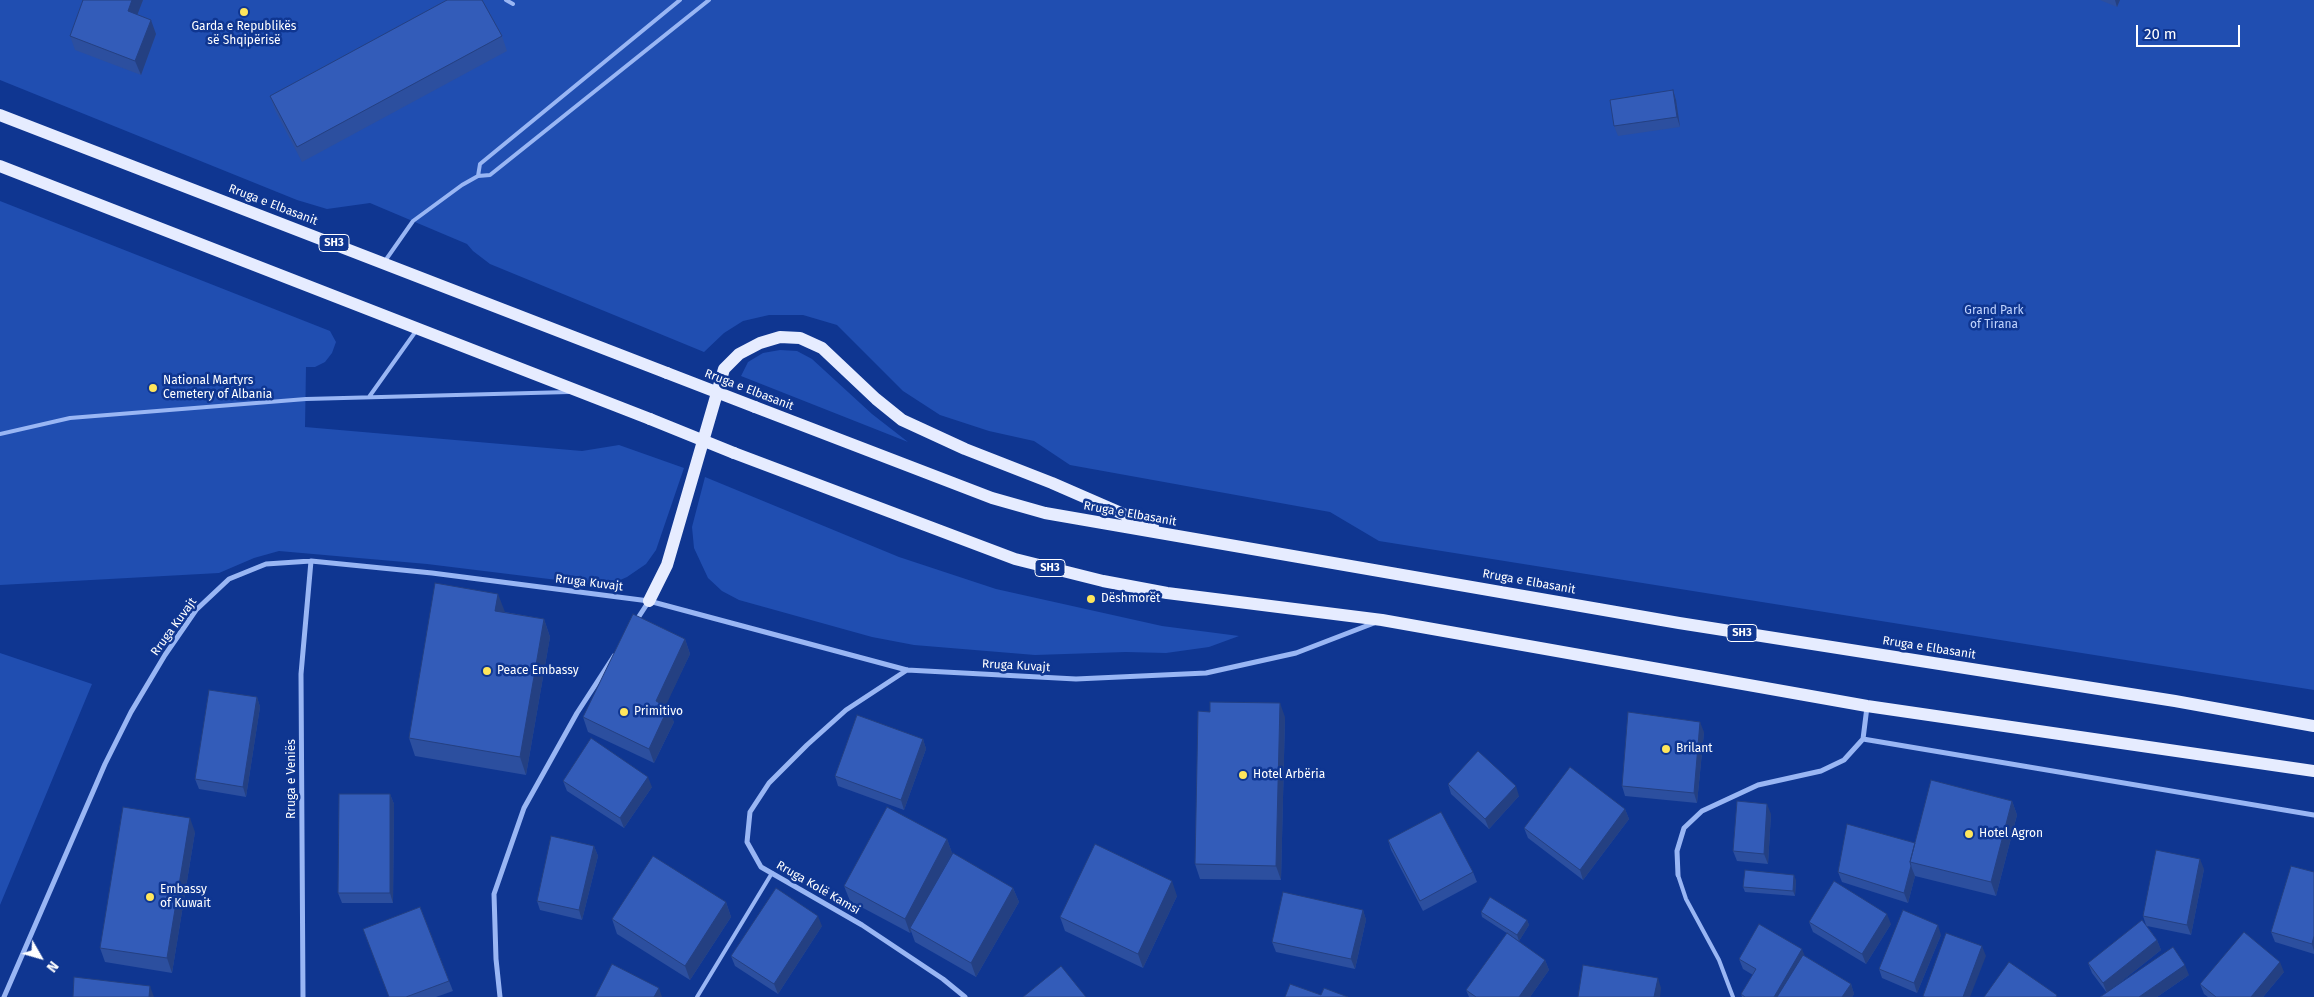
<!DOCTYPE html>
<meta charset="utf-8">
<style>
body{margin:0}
#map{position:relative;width:2314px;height:997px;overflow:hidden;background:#0f3691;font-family:"Fira Sans",sans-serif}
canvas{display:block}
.north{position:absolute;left:15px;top:932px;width:50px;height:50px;-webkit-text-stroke:4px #0f3691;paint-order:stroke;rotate:128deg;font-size:14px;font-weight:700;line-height:20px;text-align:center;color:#fff}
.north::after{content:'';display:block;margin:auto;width:18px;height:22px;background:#fff;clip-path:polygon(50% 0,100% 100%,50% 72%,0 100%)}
.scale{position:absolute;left:2136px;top:25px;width:104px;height:22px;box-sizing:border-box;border:2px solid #fff;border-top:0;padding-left:6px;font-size:15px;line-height:18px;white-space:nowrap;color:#fff;-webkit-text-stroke:4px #0f3691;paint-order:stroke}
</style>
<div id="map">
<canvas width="2314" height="997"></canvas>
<div class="north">N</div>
<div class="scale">20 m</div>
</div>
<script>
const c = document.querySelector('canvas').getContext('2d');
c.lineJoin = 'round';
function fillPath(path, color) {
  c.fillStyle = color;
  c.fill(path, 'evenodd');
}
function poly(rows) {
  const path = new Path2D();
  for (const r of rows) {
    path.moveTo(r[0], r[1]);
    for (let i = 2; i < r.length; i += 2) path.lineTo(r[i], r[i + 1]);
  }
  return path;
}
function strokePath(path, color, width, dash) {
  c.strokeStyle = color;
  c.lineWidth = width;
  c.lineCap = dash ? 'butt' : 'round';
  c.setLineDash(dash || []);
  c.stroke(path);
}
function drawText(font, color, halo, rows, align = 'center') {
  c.font = font + ' "Fira Sans",sans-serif';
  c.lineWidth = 5;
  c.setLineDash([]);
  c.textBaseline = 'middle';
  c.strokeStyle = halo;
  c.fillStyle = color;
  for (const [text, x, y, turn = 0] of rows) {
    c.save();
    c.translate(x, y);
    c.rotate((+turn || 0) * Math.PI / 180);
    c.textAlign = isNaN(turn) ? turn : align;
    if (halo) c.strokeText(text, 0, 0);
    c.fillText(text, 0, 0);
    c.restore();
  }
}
fillPath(poly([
 [0,0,2314,0,2314,690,1379,541,1330,512,1070,465,1034,441,989,431,940,415,903,391,837,325,803,315,769,315,743,321,724,333,704,352,490,264,473,251,467,244,370,203,327,209,297,200,0,80],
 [0,201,330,331,336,342,332,353,325,362,315,367,306,367,305,427,582,451,619,445,684,468,656,550,646,564,627,577,611,584,598,585,427,564,279,551,254,558,219,573,0,585],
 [780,350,797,351,812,359,872,414,908,442,741,376,748,362,763,353],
 [705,477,899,557,996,589,1162,626,1239,636,1209,647,1166,653,1126,652,1035,655,914,645,872,637,739,600,722,591,708,578,694,548,692,527],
 [0,653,92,684,0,905]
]), '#204eb1');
strokePath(poly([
 [506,0,513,4],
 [478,176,480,164,680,0],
 [385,261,413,221,462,185,478,176,490,175,709,0],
 [369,397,416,331],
 [0,434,70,418,306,399,569,392],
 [1678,875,1686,899,1719,960,1733,997],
 [697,997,772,873]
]), '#99b6f4', 4);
strokePath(poly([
 [636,621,649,601],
 [907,670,846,710,807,745,769,783,750,812,747,842,761,867,862,925,943,979,965,997],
 [1863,739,2314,815],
 [1678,875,1677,851,1684,828,1702,811,1758,785,1821,771,1844,760,1863,739,1867,707],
 [4,997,105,764,131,712,165,655,196,610,229,579,266,564,311,561,432,573,649,601,907,670,1076,679,1206,673,1296,653,1374,623],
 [303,997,301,674,311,561],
 [500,997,496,959,494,894,524,808,577,713,614,656]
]), '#99b6f4', 5);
strokePath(poly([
 [0,115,667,373],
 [0,166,650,419],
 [755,407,992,498,1045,513,1679,623,2175,701,2314,726],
 [734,453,1015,559,1103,581,1167,593,1382,620,1867,706,2314,771],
 [649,601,667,565,724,369,739,354,760,343,780,337,800,338,822,348,876,399,902,420,965,449,1052,483,1153,527]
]), '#e6ecff', 12);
strokePath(poly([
 [667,373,755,407],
 [650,419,734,453]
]), '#e6ecff', 12);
fillPath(poly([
 [143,0,137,15,156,34,141,75,75,50,70,36],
 [2100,0,2120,0,2117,7],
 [502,36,507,51,302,162,275,110,270,96],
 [1676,100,1680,127,1618,136,1614,126],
 [505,612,544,619,550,637,526,775,415,756,409,738],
 [685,639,690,654,665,706,674,722,654,763,588,732,583,717],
 [257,697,260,707,246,797,199,789,195,779],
 [1285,717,1281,880,1200,879,1195,864],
 [1704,732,1697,803,1625,796,1622,786],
 [923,739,926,749,904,810,838,786,835,776],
 [563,781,652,787,624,828,567,791],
 [1448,784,1519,796,1489,829,1451,794],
 [390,794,394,804,393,903,342,903,338,893],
 [2012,801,2017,815,1996,896,1915,876,1908,903,1842,882,1838,872,1915,843],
 [1625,809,1629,819,1583,880,1528,838,1524,828],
 [1771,814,1768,864,1737,861,1733,851],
 [195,832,172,973,105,962,100,948],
 [947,839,952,853,939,878,1013,888,1019,902,976,977,915,942,911,931,910,933,850,901,844,886],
 [1388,840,1473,872,1477,882,1423,911,1391,850],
 [594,846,598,856,582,920,540,910,537,901],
 [2204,869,2191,935,2147,926,2157,940,2161,950,2108,992,2189,975,2157,997,2100,997,2107,993,2092,973,2088,963,2146,925,2143,916],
 [2314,872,2314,954,2275,942,2271,932],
 [1796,880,1795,896,1745,892,1743,887],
 [1177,896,1143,968,1065,931,1060,917],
 [726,902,731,917,690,980,617,934,612,919],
 [420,907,453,991,436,997,389,997],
 [1363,910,1366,920,1355,969,1276,952,1272,942],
 [1481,912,1527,920,1529,925,1519,941,1482,917],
 [1809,922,1891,924,1866,964,1813,932],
 [822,926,778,994,735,966,731,956],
 [1941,935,1917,993,1882,978,1879,969],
 [1805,956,1851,984,1854,994,1852,997,1742,997,1741,994,1753,975,1743,969,1739,959],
 [1545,960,1549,970,1530,997,1469,997,1466,990],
 [2284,972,2263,997,2208,997,2204,994,2200,984]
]), '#2c4f9f');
fillPath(poly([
 [132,0,143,0,133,26,128,11],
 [2115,0,2120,0,2117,7],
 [151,20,156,34,141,75,135,61],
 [1673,90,1676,100,1680,127,1677,117],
 [498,594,505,612,502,629,495,611],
 [544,619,550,637,526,775,520,757],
 [685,639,690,654,661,716,656,701],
 [257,697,260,707,246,797,243,787],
 [1280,703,1285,717,1281,880,1276,866],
 [668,708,674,722,654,763,649,749],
 [1700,722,1704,732,1697,803,1694,793],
 [923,739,926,749,904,810,901,800],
 [648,777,652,787,624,828,620,818],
 [1516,786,1519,796,1489,829,1485,819],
 [390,794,394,804,393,903,390,893],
 [2012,801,2017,815,1996,896,1991,882],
 [1767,804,1771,814,1768,864,1764,854],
 [1625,809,1629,819,1583,880,1580,870],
 [190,818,195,832,172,973,167,958],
 [947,839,952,853,912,929,910,928,911,931,910,933,905,919],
 [594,846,598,856,582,920,579,910],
 [2200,859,2204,869,2191,935,2187,925],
 [1911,866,1915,876,1908,903,1904,893],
 [1794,875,1796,880,1795,896,1793,891],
 [1172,881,1177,896,1143,968,1138,954],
 [1013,888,1019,902,976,977,971,963],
 [726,902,731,917,690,980,685,966],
 [1363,910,1366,920,1355,969,1351,959],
 [1887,914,1891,924,1866,964,1862,954],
 [818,916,822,926,778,994,774,984],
 [1527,920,1529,925,1519,941,1517,935],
 [1938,925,1941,935,1917,993,1914,983],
 [2314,936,2314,951,2312,944],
 [2157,940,2161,950,2107,993,2103,983],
 [1982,946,1986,956,1970,997,1963,997],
 [1802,949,1806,959,1784,997,1774,997],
 [1545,960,1549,970,1530,997,1519,997],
 [2280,962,2284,972,2263,997,2251,997],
 [2185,965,2189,975,2157,997,2139,997],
 [1658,978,1661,988,1660,997,1654,997],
 [1851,984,1854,994,1852,997,1842,997],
 [150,986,154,997,149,997],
 [659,988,662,997,654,997]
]), '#244082');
const building = poly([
 [83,0,132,0,128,11,151,20,135,61,70,36,83,0],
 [447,0,482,0,502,36,297,147,270,96,447,0],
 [1673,90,1677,117,1614,126,1610,100,1673,90],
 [435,583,498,594,495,611,544,619,520,757,409,738,435,583],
 [633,614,685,639,656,701,668,708,649,749,583,717,633,614],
 [209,690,257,697,243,787,195,779,209,690],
 [1210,702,1280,703,1276,866,1195,864,1198,711,1210,712,1210,702],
 [1628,712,1700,722,1694,793,1622,786,1628,712],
 [857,715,923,739,901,800,835,776,857,715],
 [591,738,648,777,620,818,563,781,591,738],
 [1478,751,1516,786,1485,819,1448,784,1478,751],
 [1570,767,1625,809,1580,870,1524,828,1570,767],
 [1931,780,2012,801,1991,882,1910,862,1931,780],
 [339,794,390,794,390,893,338,893,339,794],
 [1737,801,1767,804,1764,854,1733,851,1737,801],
 [123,807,190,818,167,958,100,948,123,807],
 [887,807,947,839,905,919,844,886,887,807],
 [1441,812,1473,872,1420,901,1388,840,1441,812],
 [1847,824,1915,843,1910,862,1911,866,1904,893,1838,872,1847,824],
 [551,836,594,846,579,910,537,901,551,836],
 [1095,844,1172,881,1138,954,1060,917,1095,844],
 [2156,850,2200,859,2187,925,2143,916,2156,850],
 [953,853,1013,888,971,963,910,928,953,853],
 [653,856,726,902,685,966,612,919,653,856],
 [2291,866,2314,872,2314,936,2312,944,2271,932,2291,866],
 [1745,870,1794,875,1793,891,1743,887,1745,870],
 [1834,881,1887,914,1862,954,1809,922,1834,881],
 [776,888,818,916,774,984,731,956,776,888],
 [1283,892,1363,910,1351,959,1272,942,1283,892],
 [1490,897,1527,920,1517,935,1481,912,1490,897],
 [420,907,449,981,406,997,389,997,363,929,420,907],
 [1903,910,1938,925,1914,983,1879,969,1903,910],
 [2142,920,2157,940,2103,983,2088,963,2142,920],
 [1759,924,1802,949,1774,997,1745,997,1741,994,1756,969,1739,959,1759,924],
 [2244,932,2280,962,2251,997,2216,997,2200,984,2244,932],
 [1507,933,1545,960,1519,997,1476,997,1466,990,1507,933],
 [1946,933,1982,946,1963,997,1925,997,1923,996,1946,933],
 [2173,947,2185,965,2139,997,2100,997,2173,947],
 [1803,955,1851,984,1842,997,1777,997,1803,955],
 [2009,962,2057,995,2056,997,1984,997,2009,962],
 [612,964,659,988,654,997,595,997,612,964],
 [1583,965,1658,978,1654,997,1578,997,1583,965],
 [1061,966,1086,997,1023,997,1061,966],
 [74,977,150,986,149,997,73,997,74,977],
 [1290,984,1321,995,1324,988,1348,997,1285,997,1290,984]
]);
fillPath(building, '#335cb9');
strokePath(building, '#244082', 1);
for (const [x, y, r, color] of [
 [244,12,5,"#ffe65c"],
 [153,388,5,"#ffe65c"],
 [1091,599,5,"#ffe65c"],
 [487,671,5,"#ffe65c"],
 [624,712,5,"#ffe65c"],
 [1666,749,5,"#ffe65c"],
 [1243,775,5,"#ffe65c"],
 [1969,834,5,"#ffe65c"],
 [150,897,5,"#ffe65c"]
]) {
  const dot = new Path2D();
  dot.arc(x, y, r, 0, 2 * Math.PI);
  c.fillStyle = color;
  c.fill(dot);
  strokePath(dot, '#0f3691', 2);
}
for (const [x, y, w] of [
 [334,243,30],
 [1050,568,30],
 [1742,633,30]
]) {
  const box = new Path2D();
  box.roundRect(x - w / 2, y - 8.5, w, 17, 4);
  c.fillStyle = '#0f3691';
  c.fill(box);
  strokePath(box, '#fff', 1);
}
drawText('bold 11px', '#fff', null, [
 ["SH3",334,243],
 ["SH3",1050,568],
 ["SH3",1742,633]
]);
drawText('12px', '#fff', '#0f3691', [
 ["Garda e Republikës",244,27,"center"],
 ["së Shqipërisë",244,41,"center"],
 ["National Martyrs",163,381],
 ["Cemetery of Albania",163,395],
 ["Dëshmorët",1101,599],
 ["Peace Embassy",497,671],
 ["Primitivo",634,712],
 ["Brilant",1676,749],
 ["Hotel Arbëria",1253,775],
 ["Hotel Agron",1979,834],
 ["Embassy",160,890],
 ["of Kuwait",160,904]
], 'left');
drawText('12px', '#fff', '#0f3691', [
 ["Rruga e Elbasanit",273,205,21],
 ["Rruga e Elbasanit",749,390,21],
 ["Rruga e Elbasanit",1130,514,10],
 ["Rruga e Elbasanit",1529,582,10],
 ["Rruga Kuvajt",589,583,7],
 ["Rruga Kuvajt",174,627,-54],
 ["Rruga e Elbasanit",1929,648,9],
 ["Rruga Kuvajt",1016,666,3],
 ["Rruga e Veniës",292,779,-90],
 ["Rruga Kolë Kamsi",818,888,30]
]);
drawText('12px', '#c1d4fe', '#0f3691', [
 ["Grand Park",1994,311],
 ["of Tirana",1994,325]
]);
</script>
